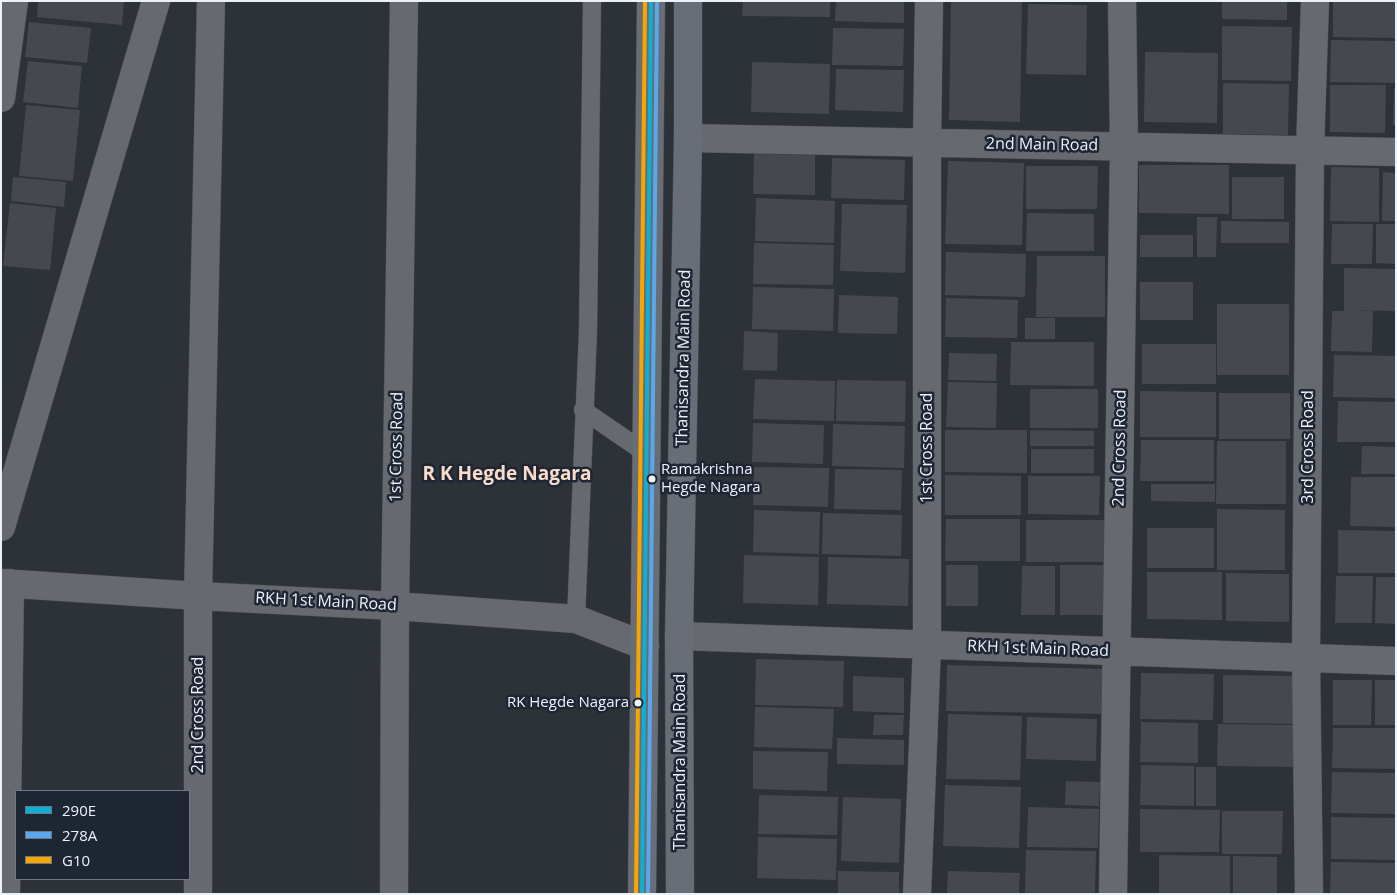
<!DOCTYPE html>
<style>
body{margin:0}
#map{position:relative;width:1397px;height:895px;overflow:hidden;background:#2d3138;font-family:"Open Sans",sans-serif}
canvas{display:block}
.frame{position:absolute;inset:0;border:2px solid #ebf1f9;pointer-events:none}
.legend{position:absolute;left:15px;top:790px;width:175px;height:90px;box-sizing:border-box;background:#1f2633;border:1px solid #717782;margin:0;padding:6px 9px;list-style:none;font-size:15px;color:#ebf1f9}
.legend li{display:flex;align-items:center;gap:10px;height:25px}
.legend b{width:25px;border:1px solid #717782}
</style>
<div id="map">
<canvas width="1397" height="895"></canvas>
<div class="frame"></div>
<ul class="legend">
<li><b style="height:6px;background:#0dafd3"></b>290E</li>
<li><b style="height:6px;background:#5aa8eb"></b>278A</li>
<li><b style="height:6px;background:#f7a600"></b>G10</li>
</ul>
</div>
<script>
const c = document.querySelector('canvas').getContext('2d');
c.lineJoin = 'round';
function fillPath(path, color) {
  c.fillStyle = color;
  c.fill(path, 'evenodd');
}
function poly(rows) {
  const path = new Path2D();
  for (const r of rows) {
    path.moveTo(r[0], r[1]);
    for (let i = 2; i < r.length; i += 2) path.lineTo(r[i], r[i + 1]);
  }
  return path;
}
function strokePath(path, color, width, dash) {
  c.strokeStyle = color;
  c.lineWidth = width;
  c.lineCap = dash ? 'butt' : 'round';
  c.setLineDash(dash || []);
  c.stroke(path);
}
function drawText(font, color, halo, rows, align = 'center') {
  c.font = font + ' "Open Sans",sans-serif';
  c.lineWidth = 5;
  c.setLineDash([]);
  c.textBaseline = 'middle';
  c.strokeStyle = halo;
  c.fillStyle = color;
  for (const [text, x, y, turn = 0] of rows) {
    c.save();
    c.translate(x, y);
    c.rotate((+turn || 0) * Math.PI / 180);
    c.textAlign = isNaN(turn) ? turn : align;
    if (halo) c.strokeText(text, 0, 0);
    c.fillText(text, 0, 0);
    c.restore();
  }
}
fillPath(poly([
 [38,1,124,1,122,25,37,17],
 [743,1,830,1,830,17,742,16],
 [836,1,904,1,904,23,835,21],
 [951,1,1022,1,1020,122,949,120],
 [1222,1,1287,1,1287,20,1222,19],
 [1333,1,1396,1,1396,38,1333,37],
 [1028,4,1087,5,1086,75,1026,74],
 [29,22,91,28,87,63,25,57],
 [1222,26,1292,27,1291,81,1222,80],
 [833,28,904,29,903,66,832,65],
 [1331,40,1396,41,1396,83,1330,82],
 [1145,52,1218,53,1217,123,1144,122],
 [28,61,82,66,78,108,23,102],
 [752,62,830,64,829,114,751,112],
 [836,69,904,70,903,112,835,110],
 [1223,83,1289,84,1288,135,1223,134],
 [1330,85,1386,85,1385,133,1330,132],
 [1394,88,1396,88,1396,125,1393,125],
 [26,105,80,110,73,181,19,176],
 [754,154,815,155,815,195,753,194],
 [832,158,905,160,904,200,831,198],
 [948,161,1024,163,1022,245,945,244],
 [1139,165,1229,165,1229,214,1139,213],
 [1026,166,1098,166,1097,209,1026,209],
 [1331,167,1379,168,1379,222,1330,221],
 [1383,172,1396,173,1396,221,1382,221],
 [13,177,66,182,64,207,11,201],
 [1232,177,1284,177,1284,219,1232,219],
 [756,198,835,201,834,243,755,241],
 [10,203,56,208,50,270,3,266],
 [842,204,907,205,905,273,840,271],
 [1027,213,1094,214,1094,251,1026,251],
 [1197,217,1217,217,1216,257,1197,257],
 [1221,221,1289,222,1289,243,1221,243],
 [1332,224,1373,224,1372,264,1331,264],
 [1376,224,1396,224,1396,264,1376,263],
 [1140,235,1193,235,1193,257,1140,257],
 [754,243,834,245,833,285,753,284],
 [946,252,1026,254,1025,297,945,295],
 [1037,256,1105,256,1105,317,1036,317],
 [1344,268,1396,269,1396,311,1349,310,1373,311,1372,352,1331,351,1332,311,1344,311],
 [1140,282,1193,282,1193,320,1140,320],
 [753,287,834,289,833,331,752,329],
 [839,295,898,297,897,334,838,333],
 [946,298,1018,300,1017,338,945,337],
 [1217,304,1289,304,1289,375,1217,375],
 [1025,318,1055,318,1055,339,1025,339],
 [744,331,778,333,777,371,743,370],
 [1011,342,1094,342,1094,386,1010,385],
 [1142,344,1216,344,1216,384,1142,384],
 [949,353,997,354,996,381,948,380],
 [1334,355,1396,356,1396,398,1333,397],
 [755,379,835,381,834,421,753,419],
 [837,380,906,381,905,422,836,421],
 [948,382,997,383,996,428,946,427],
 [1030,389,1098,389,1098,428,1030,428],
 [1140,391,1216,392,1216,437,1140,437],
 [1219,393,1290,393,1290,439,1219,439],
 [1338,401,1396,402,1396,442,1337,442],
 [753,423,824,425,823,464,752,462],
 [833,424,905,426,904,468,832,466],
 [945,430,1027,430,1027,473,945,472],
 [1030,430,1094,431,1094,446,1030,446],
 [1141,440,1214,440,1214,481,1140,481],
 [1217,441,1286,441,1286,504,1216,504],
 [1362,446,1396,447,1396,474,1361,474],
 [1031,449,1094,449,1094,473,1031,473],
 [754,467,829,468,828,507,753,505],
 [835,469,902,470,901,510,834,509],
 [945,475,1021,476,1021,515,945,515],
 [1028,476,1100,476,1099,515,1028,514],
 [1351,477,1396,477,1396,527,1350,526],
 [1151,484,1215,484,1215,502,1151,501],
 [1217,509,1285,510,1285,570,1217,570],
 [754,510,820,512,819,554,753,552],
 [823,513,902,515,901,556,822,554],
 [946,519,1020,519,1020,561,945,561],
 [1026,520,1104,520,1104,562,1026,562],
 [1147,528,1214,528,1214,568,1147,568],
 [1338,530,1396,531,1396,573,1338,573],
 [744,555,819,557,818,605,743,603],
 [828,557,909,559,908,606,827,604],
 [946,565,978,565,978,606,946,606],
 [1060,565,1107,565,1107,615,1060,615],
 [1022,566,1055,566,1055,615,1021,615],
 [1147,572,1222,572,1222,620,1147,619],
 [1226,573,1289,574,1289,622,1226,621],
 [1336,576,1373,576,1372,623,1335,623],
 [1376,577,1396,577,1396,624,1375,623],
 [756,659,844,661,843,707,755,705],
 [947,665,1105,669,1104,714,946,711],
 [1141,673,1214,674,1213,720,1140,719],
 [1223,675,1301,676,1301,724,1223,723],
 [853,676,904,678,904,713,853,711],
 [1333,680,1372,680,1371,725,1333,725],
 [1375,680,1396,680,1396,725,1375,725],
 [755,707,834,709,832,749,754,747],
 [948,714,1022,716,1020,780,946,779],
 [874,715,904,715,903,735,873,735],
 [1027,717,1097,719,1096,761,1026,759],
 [1141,722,1198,723,1198,763,1140,762],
 [1218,724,1296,725,1296,767,1217,766],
 [1333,728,1396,728,1396,769,1332,768],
 [837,738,904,740,904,765,837,764],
 [753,751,828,752,827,791,753,789],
 [1141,765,1194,766,1194,806,1140,805],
 [1196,767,1216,767,1216,806,1196,806],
 [1332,772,1396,773,1396,814,1331,813],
 [1066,781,1100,782,1099,806,1065,805],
 [945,785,1021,787,1019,848,943,846],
 [759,795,838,797,837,835,758,834],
 [843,797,901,799,899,863,841,861],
 [1028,807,1099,809,1098,848,1027,847],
 [1140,809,1220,810,1219,852,1140,852],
 [1222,811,1283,811,1282,854,1222,854],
 [1331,817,1396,818,1396,860,1331,859],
 [758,837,837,839,836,880,757,878],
 [1026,850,1096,851,1095,894,1025,893],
 [1159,855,1230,856,1230,894,1159,894],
 [1233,856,1277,857,1277,894,1233,894],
 [1331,862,1396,863,1396,894,1330,894],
 [838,871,899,872,899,894,838,894],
 [948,871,1020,873,1019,894,947,894]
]), '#45494f');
const lane = poly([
 [583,410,647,454],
 [576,619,588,331,592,1]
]);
const street = poly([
 [1,98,14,1],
 [688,138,1396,152],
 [1,527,156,1],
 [1,583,198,596,395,606,576,619,645,646],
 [679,636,1396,661],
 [6,894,10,583],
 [198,894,198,596,211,1],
 [394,894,395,606,404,1],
 [917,894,927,645,927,143,929,1],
 [1113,894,1124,146,1122,1],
 [1309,894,1306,658,1310,150,1315,1]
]);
const primary = poly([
 [642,894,651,1],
 [680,894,679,636,688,138,688,1]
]);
strokePath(lane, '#494d53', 19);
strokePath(street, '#494d53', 29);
strokePath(primary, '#494d53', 29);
strokePath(lane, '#66696f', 18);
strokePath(street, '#66696f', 28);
strokePath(primary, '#686d76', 28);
strokePath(poly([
 [642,894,651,1]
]), '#0dafd3', 4);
strokePath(poly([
 [648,894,657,1]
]), '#5aa8eb', 4);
strokePath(poly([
 [636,894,645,1]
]), '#f7a600', 4);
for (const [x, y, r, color] of [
 [652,479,4.5,"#ebf1f9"],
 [638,703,4.5,"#ebf1f9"]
]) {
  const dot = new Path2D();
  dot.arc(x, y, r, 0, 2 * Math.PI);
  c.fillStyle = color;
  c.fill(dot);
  strokePath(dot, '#1f2633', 2);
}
drawText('15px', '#ebf1f9', '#1f2633', [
 ["Ramakrishna",661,470],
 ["Hegde Nagara",661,488],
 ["RK Hegde Nagara",629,703,"right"]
], 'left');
drawText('16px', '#ebf1f9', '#1f2633', [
 ["2nd Main Road",1042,145,1],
 ["Thanisandra Main Road",684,358,-89],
 ["1st Cross Road",397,447,-89],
 ["3rd Cross Road",1308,447,-90],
 ["1st Cross Road",927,448,-90],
 ["2nd Cross Road",1120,448,-89],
 ["RKH 1st Main Road",326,602,3],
 ["RKH 1st Main Road",1038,649,2],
 ["2nd Cross Road",198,715,-90],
 ["Thanisandra Main Road",680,762,-90]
]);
drawText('bold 19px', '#f9dbcb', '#1f2633', [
 ["R K Hegde Nagara",507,475]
]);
</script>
